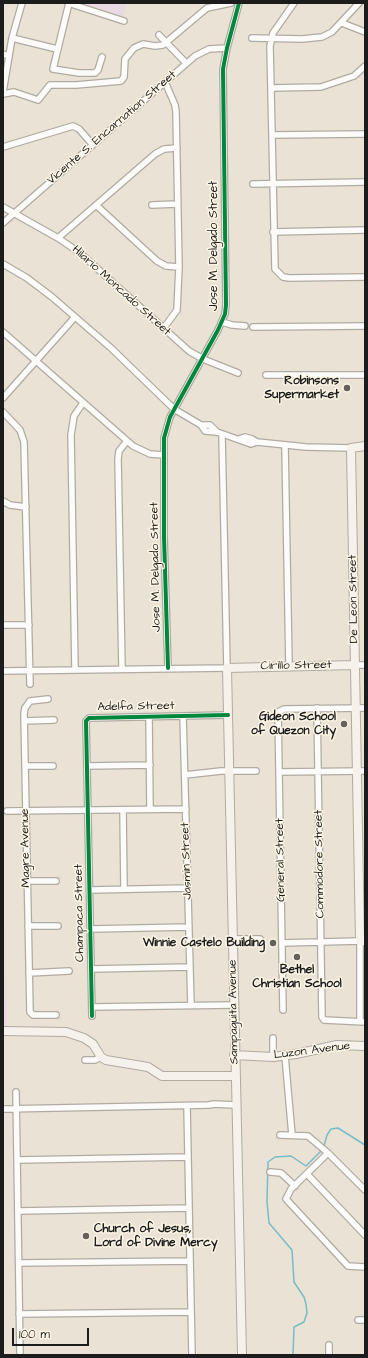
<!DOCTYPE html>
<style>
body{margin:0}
#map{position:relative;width:368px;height:1358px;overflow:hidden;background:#eae2d4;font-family:"Architects Daughter",sans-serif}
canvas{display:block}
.frame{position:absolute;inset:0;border:4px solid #1c1c1c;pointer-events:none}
.scale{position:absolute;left:12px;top:1328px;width:77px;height:18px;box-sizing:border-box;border:2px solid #1c1c1c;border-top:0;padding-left:5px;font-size:12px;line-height:14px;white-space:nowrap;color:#1c1c1c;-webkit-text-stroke:3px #fcf5e5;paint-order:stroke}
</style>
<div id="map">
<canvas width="368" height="1358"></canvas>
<div class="frame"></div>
<div class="scale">100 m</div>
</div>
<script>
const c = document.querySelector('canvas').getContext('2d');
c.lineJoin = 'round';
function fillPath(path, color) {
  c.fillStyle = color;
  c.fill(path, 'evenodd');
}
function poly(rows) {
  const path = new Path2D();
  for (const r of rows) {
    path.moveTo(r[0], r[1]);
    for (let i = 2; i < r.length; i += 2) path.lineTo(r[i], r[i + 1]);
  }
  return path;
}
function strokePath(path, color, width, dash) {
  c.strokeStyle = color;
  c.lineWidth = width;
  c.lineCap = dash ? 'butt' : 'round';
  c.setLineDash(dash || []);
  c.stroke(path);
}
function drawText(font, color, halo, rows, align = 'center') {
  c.font = font + ' "Architects Daughter",sans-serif';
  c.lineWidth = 3;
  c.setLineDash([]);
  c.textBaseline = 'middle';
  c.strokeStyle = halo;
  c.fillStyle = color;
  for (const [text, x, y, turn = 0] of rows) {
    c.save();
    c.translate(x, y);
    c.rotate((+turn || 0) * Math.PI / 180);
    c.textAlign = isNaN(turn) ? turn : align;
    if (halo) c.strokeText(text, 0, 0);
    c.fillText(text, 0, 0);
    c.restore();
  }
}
fillPath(poly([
 [82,3,127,3,123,17],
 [3,889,7,1014,7,1029,3,1029]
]), '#e9d9e2');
strokePath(poly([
 [324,1146,327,1135,331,1129,338,1128,365,1145],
 [293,1355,294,1327,304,1322,307,1313,306,1304,304,1297,294,1282,292,1250,269,1223,267,1202,268,1162,275,1157,291,1156,306,1166,322,1150]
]), '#76bcc9', 1.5);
const street = poly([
 [68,3,124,21],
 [69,3,53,69,79,73,95,73,98,70,102,57],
 [294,3,273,33,270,46,275,269,283,277,289,278,365,277],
 [342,23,365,32],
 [159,35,186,63],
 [12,38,57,49],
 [252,38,302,39,322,37,332,32,359,3],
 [3,54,9,56],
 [271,88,321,87,354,76,365,66],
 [3,92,12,38,22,3],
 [3,94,14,92,38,100,50,85,76,85,121,81,124,77,125,59,134,48,143,44,155,46,163,45,207,8,231,3],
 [272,135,365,134],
 [3,147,73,126,79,129,93,145],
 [253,184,365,182],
 [96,205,157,261,166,266,179,267],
 [152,205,177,204],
 [3,207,58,238,80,253,189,351,203,359,238,373],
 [3,223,195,56,209,49,227,48],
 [273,232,365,230],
 [58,238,155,154,164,149,177,148],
 [3,264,27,278,52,297,111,348,174,409,201,425,205,431,217,432,251,444,257,442,306,447,351,448],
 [222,322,232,325,245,326],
 [253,327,365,326],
 [163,329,177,310,179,267,176,112,175,105,165,82],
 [3,332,133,446,150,454,164,455],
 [266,375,365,375],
 [3,398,75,317],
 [3,412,20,430,24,442,30,684],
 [201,425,210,425,217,432],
 [239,439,245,437,252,439,257,442],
 [285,446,289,666],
 [3,501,10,505,26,507],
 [3,625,29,625],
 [355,665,365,665],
 [168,668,164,536,164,438,170,417,218,330,225,314,226,305,223,69,227,48,239,3],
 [122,669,118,459,119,451,127,441],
 [75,670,71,435,74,416,83,403],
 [3,671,227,668,222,435],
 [48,699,30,701,25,708,24,714,30,1012,33,1015,56,1015],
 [317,708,322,1017,324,1020,365,1022],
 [183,716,191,1005],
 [149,717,150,809],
 [24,721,54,720],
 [25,766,53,766],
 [88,766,150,765],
 [279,772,365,771],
 [185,775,221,771,256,771],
 [123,810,124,889],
 [7,811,186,809],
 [27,881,56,881],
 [90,890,188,888],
 [28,926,58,926],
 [91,929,189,927],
 [232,939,260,939],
 [282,943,360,941,360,1021],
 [91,969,190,967],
 [29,973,69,971],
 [92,1007,233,1005],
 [283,1010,278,712,284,709,365,708],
 [92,1016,86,721,89,718,228,715],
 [273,1038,273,1057],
 [285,1056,292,1135],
 [85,1060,95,1060,101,1057],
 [16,1092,20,1355],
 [187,1106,192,1355],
 [3,1109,209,1105,214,1104,235,1105],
 [280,1135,308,1136,328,1153,365,1190],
 [328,1153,291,1189,286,1199,348,1266,365,1267],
 [17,1160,188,1157],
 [270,1172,281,1173,295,1186],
 [307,1174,365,1235],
 [18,1211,189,1208],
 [19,1263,190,1261],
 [19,1314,191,1312],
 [358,1320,365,1320],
 [329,1355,329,1345]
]);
const secondary = poly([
 [365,446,351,448,360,941,365,941],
 [3,1031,66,1032,84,1038,93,1044,101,1057,106,1060,148,1067,162,1076,235,1076],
 [234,1055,273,1057,296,1054,337,1045,365,1046],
 [242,1355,227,668,355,665]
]);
strokePath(street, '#b0aba2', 8);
strokePath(secondary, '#b0aba2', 10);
strokePath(street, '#fcfbf9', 5.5);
strokePath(secondary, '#f6f1eb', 8);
strokePath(poly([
 [168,668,164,536,164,438,170,417,218,330,225,314,226,305,223,69,227,48,239,3],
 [92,1016,86,721,89,718,228,715]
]), '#00873e', 4);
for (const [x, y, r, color] of [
 [347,388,4,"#64615c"],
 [344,724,4,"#64615c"],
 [273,943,4,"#64615c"],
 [297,957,4,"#64615c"],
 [86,1236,4,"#64615c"]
]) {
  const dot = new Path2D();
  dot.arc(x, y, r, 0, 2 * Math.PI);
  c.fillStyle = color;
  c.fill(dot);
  strokePath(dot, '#fcf5e5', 1.5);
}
drawText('12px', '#1c1c1c', '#fcf5e5', [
 ["Vicente S. Encarnation Street",112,128,-41],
 ["Jose M. Delgado Street",214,246,-90],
 ["Hilario Moncado Street",121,291,42],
 ["Jose M. Delgado Street",156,567,-91],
 ["De Leon Street",354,599,-91],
 ["Cirillo Street",296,666,-1],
 ["Adelfa Street",136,707,-1],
 ["Magre Avenue",26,848,-91],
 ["General Street",281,860,-91],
 ["Jasmin Street",187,861,-92],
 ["Commodore Street",320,864,-91],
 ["Champaca Street",80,913,-91],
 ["Sampaguita Avenue",234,1012,-91],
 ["Luzon Avenue",312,1051,-7]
]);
drawText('bold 12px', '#1c1c1c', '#fcf5e5', [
 ["Robinsons",339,381],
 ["Supermarket",339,395],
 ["Gideon School",336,717],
 ["of Quezon City",336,731],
 ["Winnie Castelo Building",265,943],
 ["Bethel",297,970,"center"],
 ["Christian School",297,984,"center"],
 ["Church of Jesus,",94,1229,"left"],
 ["Lord of Divine Mercy",94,1243,"left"]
], 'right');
</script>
